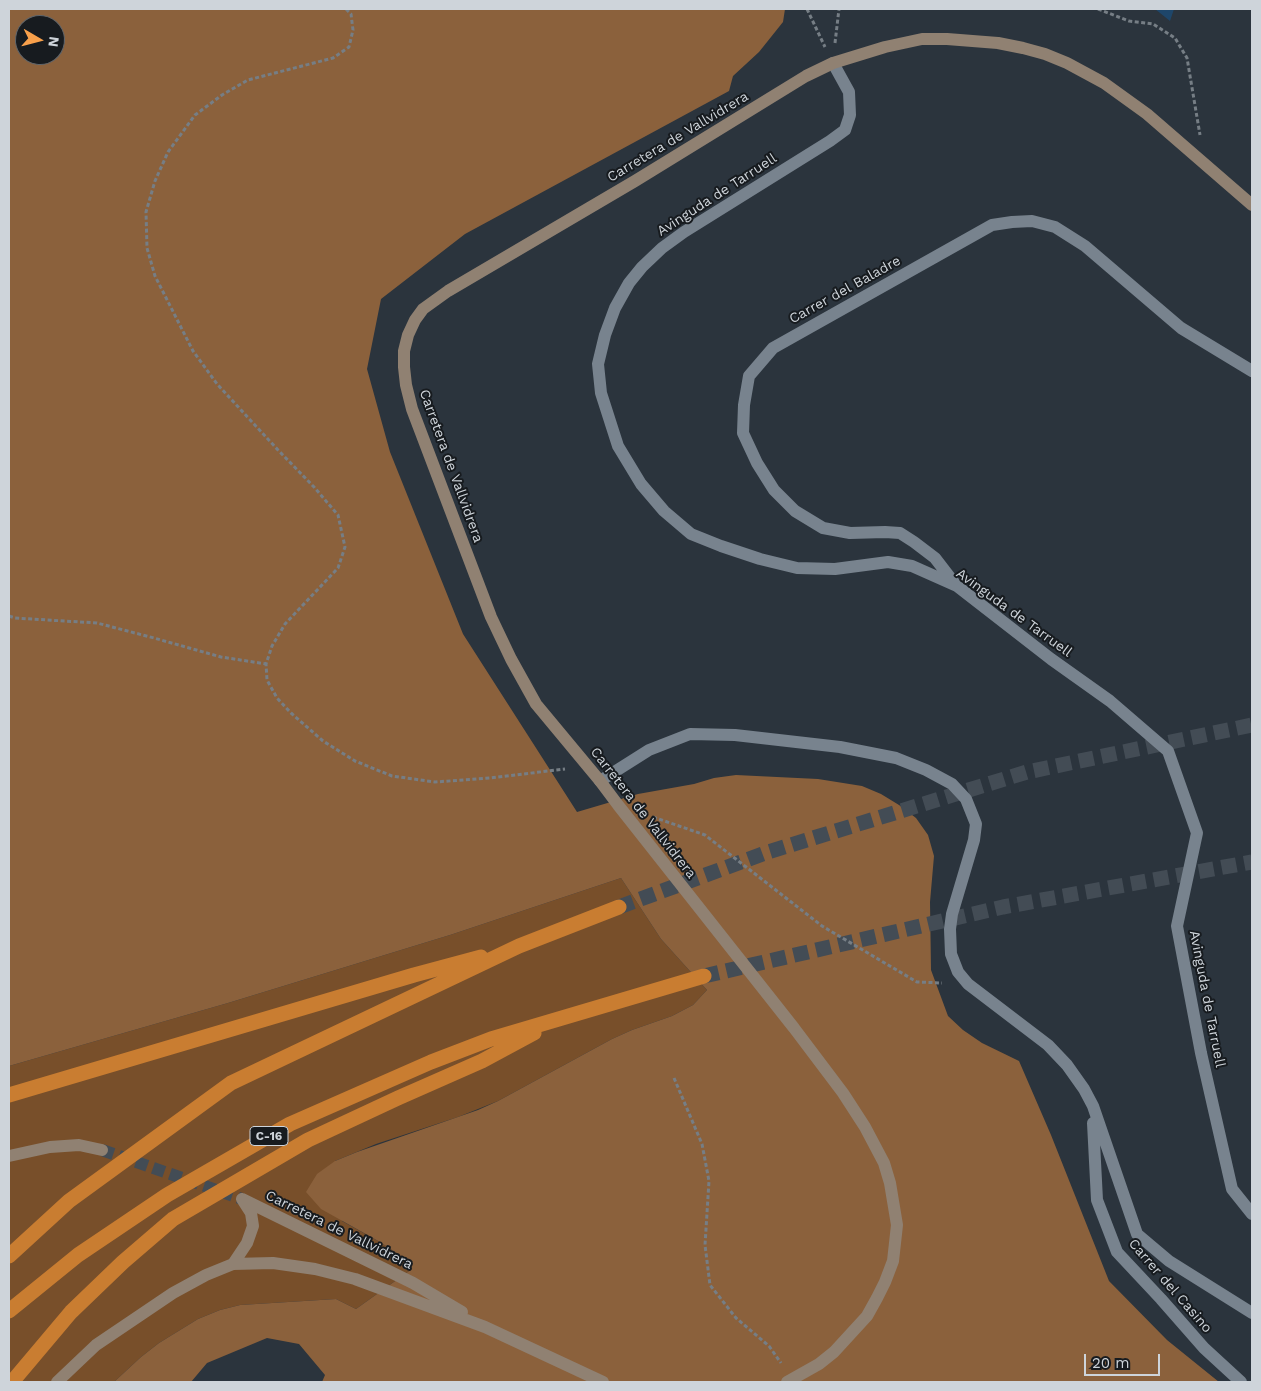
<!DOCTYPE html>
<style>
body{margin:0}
#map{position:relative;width:1261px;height:1391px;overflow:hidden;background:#2b343d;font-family:"Work Sans",sans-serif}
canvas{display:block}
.frame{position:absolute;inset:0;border:10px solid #ced4da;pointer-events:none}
.north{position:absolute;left:15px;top:15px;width:50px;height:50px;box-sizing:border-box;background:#171b1f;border:1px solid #60656a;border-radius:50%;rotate:98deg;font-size:14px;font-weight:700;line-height:20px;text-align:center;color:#ced4da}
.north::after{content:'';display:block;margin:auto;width:18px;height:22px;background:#f8a04b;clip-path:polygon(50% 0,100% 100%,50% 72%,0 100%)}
.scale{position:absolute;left:1084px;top:1354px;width:76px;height:22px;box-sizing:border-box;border:2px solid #ced4da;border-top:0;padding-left:6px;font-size:15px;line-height:18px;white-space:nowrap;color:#ced4da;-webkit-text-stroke:4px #171b1f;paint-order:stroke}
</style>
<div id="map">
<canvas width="1261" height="1391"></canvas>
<div class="frame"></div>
<div class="north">N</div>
<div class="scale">20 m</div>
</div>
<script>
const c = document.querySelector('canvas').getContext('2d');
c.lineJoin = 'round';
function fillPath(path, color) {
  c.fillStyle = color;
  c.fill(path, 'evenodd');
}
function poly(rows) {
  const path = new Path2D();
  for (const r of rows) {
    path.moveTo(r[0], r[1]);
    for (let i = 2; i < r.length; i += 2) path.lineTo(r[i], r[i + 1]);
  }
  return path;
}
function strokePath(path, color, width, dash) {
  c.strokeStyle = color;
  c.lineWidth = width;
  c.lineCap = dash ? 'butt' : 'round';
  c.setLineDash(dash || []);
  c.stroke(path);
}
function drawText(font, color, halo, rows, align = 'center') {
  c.font = font + ' "Work Sans",sans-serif';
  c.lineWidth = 4;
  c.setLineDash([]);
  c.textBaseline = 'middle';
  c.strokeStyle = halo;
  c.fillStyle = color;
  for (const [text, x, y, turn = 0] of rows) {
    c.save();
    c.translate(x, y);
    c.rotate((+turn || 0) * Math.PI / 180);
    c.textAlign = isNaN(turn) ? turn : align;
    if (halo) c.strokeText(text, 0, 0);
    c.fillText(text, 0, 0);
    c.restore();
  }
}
fillPath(poly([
 [621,878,661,939,707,990,693,1005,672,1016,632,1030,612,1039,498,1101,458,1117,376,1144,335,1161,342,1221,380,1242,398,1254,412,1269,356,1309,336,1299,240,1305,220,1310,198,1319,159,1343,141,1357,114,1382,9,1382,9,1066,228,1003,450,935]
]), '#784f2a');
fillPath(poly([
 [9,9,785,9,783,22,759,52,733,76,729,91,465,234,381,299,367,369,390,452,463,634,577,812,638,794,694,784,714,778,736,775,818,779,862,786,881,794,899,805,916,818,928,835,934,856,930,902,931,970,948,1016,963,1030,982,1043,1019,1061,1051,1135,1109,1281,1167,1340,1219,1382,322,1382,325,1375,299,1344,267,1338,207,1363,191,1382,114,1382,141,1357,159,1343,198,1319,220,1310,240,1305,336,1299,356,1309,412,1269,398,1254,380,1242,321,1209,306,1192,317,1174,335,1161,357,1152,478,1110,498,1101,612,1039,632,1030,672,1016,693,1005,707,990,661,939,621,878,450,935,228,1003,9,1066],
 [25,25,55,25,55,55,25,55]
]), '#8b613c');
fillPath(poly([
 [1155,9,1174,9,1170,21]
]), '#1e466a');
strokePath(poly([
 [102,1150,242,1199]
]), '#434c55', 12, [12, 6]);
strokePath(poly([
 [619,907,768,852,1027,772,1252,725],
 [704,976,1003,907,1252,862]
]), '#434c55', 15, [15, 8]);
strokePath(poly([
 [346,9,351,14,353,30,349,47,333,58,248,80,222,95,195,115,168,152,155,181,146,212,147,248,155,276,193,351,217,384,278,450,314,487,338,515,345,547,338,568,285,624,272,646,266,664,267,680,277,698,291,713,323,741,355,761,392,776,435,782,490,778,565,769],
 [807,9,825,47],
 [1098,9,1129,21,1153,24,1175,38,1187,58,1200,135],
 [835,43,839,9],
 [9,616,15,618,97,623,154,638,221,657,266,664],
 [653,817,705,835,822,926,917,982,942,983],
 [674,1078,702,1144,709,1181,705,1245,710,1285,736,1318,769,1346,781,1363]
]), '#767e85', 3, [4, 2.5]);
strokePath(poly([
 [833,63,849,92,850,115,845,130,830,141,684,232,662,248,642,267,629,283,615,308,605,335,598,364,601,393,618,446,641,484,664,511,691,534,721,546,760,559,797,568,835,569,888,562,912,566,957,586,1051,659,1110,701,1168,751,1197,833,1177,926,1201,1053,1232,1189,1252,1214],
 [955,584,935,558,914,542,900,533,885,532,850,533,823,528,795,511,774,490,757,463,743,433,744,405,749,376,773,348,992,225,1012,222,1032,221,1055,227,1085,246,1181,328,1252,371],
 [600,781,649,750,690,734,735,735,840,747,896,758,926,770,952,784,966,799,976,824,974,840,952,914,950,929,951,954,958,972,968,984,1048,1045,1067,1065,1084,1089,1093,1106,1137,1234,1169,1261,1252,1313],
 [1093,1123,1097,1200,1117,1252,1161,1299,1204,1348,1241,1382]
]), '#78838e', 12);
strokePath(poly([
 [9,1156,50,1147,79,1145,102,1150],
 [242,1199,413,1283,462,1312],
 [233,1264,247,1243,253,1226,251,1213,242,1199],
 [57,1382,96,1345,173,1293,206,1275,233,1264,273,1263,315,1269,355,1279,485,1327,603,1382],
 [787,1382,819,1364,834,1352,867,1316,877,1298,885,1282,893,1261,897,1225,890,1183,884,1163,865,1127,843,1093,794,1028,618,805,600,781,536,704,511,659,491,617,412,409,406,385,404,367,404,351,408,335,415,320,423,309,448,291,635,181,806,76,833,63,885,47,922,39,947,39,998,43,1023,48,1045,54,1067,63,1104,83,1147,114,1252,205]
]), '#908172', 12);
strokePath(poly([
 [9,1095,414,975,481,957],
 [9,1256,69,1201,231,1083,519,946,619,907],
 [9,1311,78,1255,167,1195,290,1124,431,1062,491,1039,704,976],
 [12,1382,71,1312,123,1262,173,1219,308,1140,398,1098,482,1061,534,1033]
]), '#c97d31', 15);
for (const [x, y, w] of [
 [269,1136,38]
]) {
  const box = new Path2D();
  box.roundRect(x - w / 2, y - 9.5, w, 19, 4);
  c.fillStyle = '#171b1f';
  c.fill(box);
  strokePath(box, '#ced4da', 1);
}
drawText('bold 12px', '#ced4da', null, [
 ["C-16",269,1136]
]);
drawText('14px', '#ced4da', '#171b1f', [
 ["Carretera de Vallvidrera",678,137,-31],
 ["Avinguda de Tarruell",717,195,-33],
 ["Carrer del Baladre",845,290,-29],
 ["Carretera de Vallvidrera",451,466,70],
 ["Avinguda de Tarruell",1014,613,36],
 ["Carretera de Vallvidrera",643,813,52],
 ["Avinguda de Tarruell",1207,999,79],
 ["Carretera de Vallvidrera",339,1230,26],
 ["Carrer del Casino",1170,1286,49]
]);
</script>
